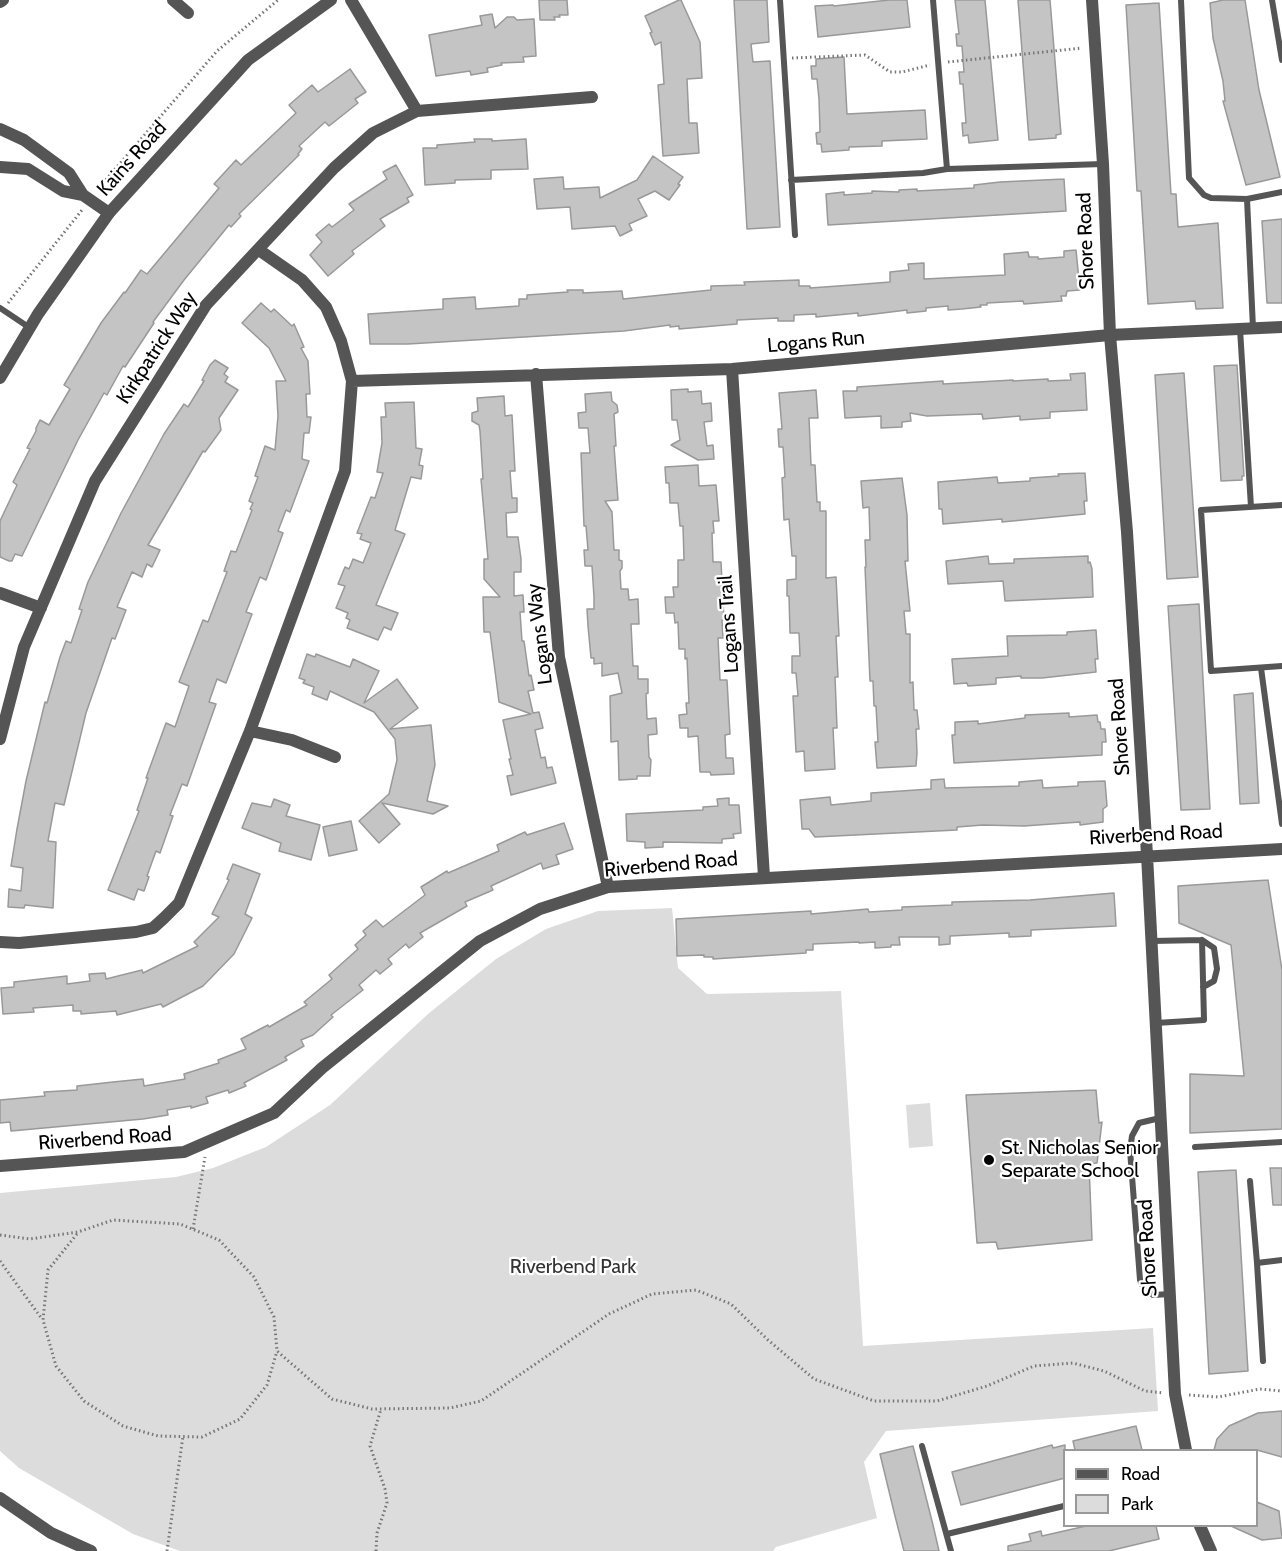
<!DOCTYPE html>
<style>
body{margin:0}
#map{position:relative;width:1282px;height:1551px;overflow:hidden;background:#fff;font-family:Cabin,sans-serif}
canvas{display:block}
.legend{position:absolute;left:1063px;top:1449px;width:195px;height:78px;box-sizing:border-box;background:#fff;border:2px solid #999;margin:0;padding:8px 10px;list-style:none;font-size:18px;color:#000}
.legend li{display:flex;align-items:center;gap:12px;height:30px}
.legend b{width:30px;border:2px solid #999}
</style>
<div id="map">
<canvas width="1282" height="1551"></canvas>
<ul class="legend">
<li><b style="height:8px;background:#555"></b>Road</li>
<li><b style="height:16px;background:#dcdcdc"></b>Park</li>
</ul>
</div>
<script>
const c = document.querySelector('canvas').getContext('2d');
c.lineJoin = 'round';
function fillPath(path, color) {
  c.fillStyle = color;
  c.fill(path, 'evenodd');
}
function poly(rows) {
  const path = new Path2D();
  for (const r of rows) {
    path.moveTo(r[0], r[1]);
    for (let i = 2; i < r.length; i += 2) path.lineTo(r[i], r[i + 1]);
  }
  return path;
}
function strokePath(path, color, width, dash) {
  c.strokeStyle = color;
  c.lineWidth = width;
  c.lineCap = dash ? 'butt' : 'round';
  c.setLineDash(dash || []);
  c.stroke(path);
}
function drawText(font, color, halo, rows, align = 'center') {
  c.font = font + ' Cabin,sans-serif';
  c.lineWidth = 4.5;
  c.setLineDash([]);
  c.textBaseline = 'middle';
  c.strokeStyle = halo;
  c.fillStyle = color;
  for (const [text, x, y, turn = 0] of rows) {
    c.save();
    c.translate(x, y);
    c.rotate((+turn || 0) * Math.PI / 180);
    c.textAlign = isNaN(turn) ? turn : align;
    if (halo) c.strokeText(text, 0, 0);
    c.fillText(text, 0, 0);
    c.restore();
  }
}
fillPath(poly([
 [672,908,678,968,707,994,841,991,863,1346,1153,1328,1158,1411,886,1431,864,1462,877,1518,776,1547,773,1551,180,1551,133,1534,19,1468,0,1451,0,1193,176,1177,213,1168,266,1147,330,1105,428,1014,496,959,546,929,598,911],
 [930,1103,933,1146,909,1148,906,1105]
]), '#dcdcdc');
const building = poly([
 [539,0,567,0,568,15,559,15,560,17,554,17,555,20,540,20,539,0],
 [679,0,681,0,700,42,702,78,687,79,689,123,697,123,699,153,663,156,658,85,664,84,661,42,655,45,650,33,652,32,645,16,679,0],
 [734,0,767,0,769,42,751,44,753,62,770,61,780,227,747,229,734,0],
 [889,0,907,0,910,27,818,37,815,6,833,5,834,6,889,0],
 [955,0,985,0,998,140,969,143,968,135,963,136,962,123,966,123,963,84,960,84,959,72,964,72,962,46,957,46,956,34,959,34,955,0],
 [1018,0,1050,0,1061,134,1056,135,1056,138,1029,140,1018,0],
 [1223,0,1245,0,1259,90,1280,177,1246,185,1223,101,1225,101,1223,81,1213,38,1210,3,1223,0],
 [1159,3,1171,194,1176,194,1178,227,1218,223,1223,308,1196,309,1195,301,1148,304,1141,191,1137,191,1126,5,1159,3],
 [492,14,495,28,507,17,514,17,517,20,534,19,536,56,523,57,524,62,501,63,502,65,487,68,488,72,471,75,470,71,436,76,429,35,482,25,480,16,492,14],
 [844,57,847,114,925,110,927,139,882,141,882,146,849,147,849,150,822,152,821,144,817,144,816,133,820,132,819,99,817,79,812,79,811,66,816,66,816,59,844,57],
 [350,69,366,92,355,99,358,103,329,126,325,122,299,146,302,149,298,154,299,155,239,214,241,216,231,227,229,225,184,280,153,322,154,323,125,367,123,366,107,395,104,393,78,440,22,556,15,554,12,561,9,561,0,557,0,521,17,485,13,482,30,449,27,448,36,431,36,428,40,420,49,425,70,389,64,385,101,323,124,292,125,293,141,270,147,274,219,188,214,184,236,160,241,165,296,113,289,105,312,85,318,92,350,69],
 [474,139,492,139,492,141,526,139,528,169,491,170,491,179,455,180,455,183,425,185,423,148,437,148,437,145,475,142,474,139],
 [653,156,683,177,678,184,680,185,669,200,655,191,638,199,647,216,629,224,632,230,620,236,615,226,572,229,570,207,537,209,534,179,563,177,564,189,599,187,600,198,637,180,653,156],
 [396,165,413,195,407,198,409,202,380,219,385,226,352,251,354,254,328,276,310,255,322,242,316,235,329,224,332,227,354,210,349,204,387,179,383,172,396,165],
 [1064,179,1066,211,828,225,826,194,844,192,844,195,872,193,872,191,899,192,899,190,917,189,917,191,974,188,974,185,1000,182,1064,179],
 [1282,219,1282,303,1267,303,1262,221,1282,219],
 [1076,250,1080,290,1067,291,1066,296,1061,296,1062,301,1024,304,1023,301,987,303,987,305,980,305,981,307,962,309,948,310,948,306,926,308,926,311,907,313,907,310,858,316,858,313,816,317,816,314,794,315,794,321,778,321,778,318,737,320,737,324,679,329,679,326,670,327,670,325,624,331,408,344,370,344,368,314,443,309,443,299,475,297,476,309,519,306,519,299,527,299,527,295,568,292,567,290,583,290,583,293,622,291,623,299,711,290,711,286,745,285,744,282,799,280,799,286,810,286,810,288,852,285,890,282,890,272,909,270,908,264,924,263,924,279,1005,275,1004,254,1028,252,1029,257,1038,257,1038,259,1064,257,1064,251,1076,250],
 [261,303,271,312,274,309,292,326,294,324,304,347,301,348,308,361,310,394,306,394,307,417,311,417,309,433,304,433,302,459,309,461,290,512,286,510,278,531,283,533,266,580,260,577,246,612,252,614,226,683,217,679,209,702,216,704,187,786,182,784,170,815,173,816,160,853,156,851,147,876,149,877,144,891,138,889,134,900,108,890,139,811,137,810,148,778,146,778,166,723,175,727,189,686,179,682,203,620,208,622,227,572,224,571,231,551,236,552,252,510,250,509,253,503,249,501,258,477,255,476,265,446,275,450,278,416,276,381,286,381,269,348,242,323,261,303],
 [215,360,228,368,224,374,228,377,225,382,238,390,219,418,221,430,205,452,203,451,148,545,160,550,152,567,147,564,142,577,132,572,117,607,126,610,115,639,112,638,86,713,64,805,55,803,48,841,56,842,53,908,25,905,24,908,8,907,9,889,21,891,23,868,11,866,17,829,26,781,45,702,47,703,60,657,66,641,71,643,82,610,79,609,88,582,121,513,164,434,184,404,188,407,204,381,202,380,210,365,215,360],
 [1237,365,1244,476,1242,476,1242,480,1221,481,1214,366,1237,365],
 [1085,373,1087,410,1050,412,1050,418,1020,420,1020,416,983,419,982,414,927,416,910,413,911,421,902,422,902,427,881,428,881,416,845,418,843,391,857,391,857,387,943,381,943,384,1013,380,1013,381,1048,379,1048,381,1071,380,1070,374,1085,373],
 [1184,373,1198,577,1167,579,1155,375,1184,373],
 [688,389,688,392,701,391,702,404,711,403,712,421,704,422,707,446,713,445,714,459,698,460,671,445,680,440,677,420,672,420,671,390,688,389],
 [816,390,818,418,809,418,811,465,815,465,817,502,820,502,820,511,826,511,826,578,836,577,839,636,836,636,838,677,835,677,837,728,833,728,835,769,805,771,804,751,796,752,793,696,798,696,796,673,792,673,792,656,800,656,799,633,790,633,789,596,787,596,787,580,796,579,796,556,792,556,789,519,784,520,782,478,785,477,783,447,779,447,778,429,782,429,779,393,816,390],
 [611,392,612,401,617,405,618,412,614,414,616,446,614,446,618,500,605,501,612,512,614,550,619,550,619,560,622,561,622,568,620,571,621,589,628,589,629,600,638,599,639,624,631,624,633,666,638,666,638,679,648,679,648,693,646,694,647,719,656,718,657,734,648,735,649,757,651,760,650,776,637,776,637,779,619,780,618,741,611,742,610,696,622,693,618,673,602,676,602,663,594,664,594,658,591,658,588,626,587,609,594,609,594,597,592,566,585,566,584,550,588,550,586,526,584,526,581,453,590,453,588,428,579,428,578,413,586,412,585,394,611,392],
 [504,396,505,416,512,415,515,471,510,471,512,498,517,498,517,512,506,513,507,537,518,537,521,559,521,572,514,572,514,596,523,595,524,612,520,612,522,641,524,641,529,676,531,675,534,690,528,691,533,713,539,712,543,728,535,730,541,758,545,757,547,768,552,767,556,783,511,795,507,776,513,775,509,759,511,759,503,720,531,714,499,702,490,632,484,632,483,597,500,597,484,579,484,559,488,559,481,479,483,479,480,431,479,425,472,421,472,413,478,411,477,398,504,396],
 [414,402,416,448,422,449,419,465,423,466,421,479,411,477,395,530,405,534,376,605,398,613,391,630,384,627,378,640,347,628,350,620,346,618,348,613,336,608,345,586,338,584,345,567,349,569,353,559,363,563,371,543,360,539,362,534,357,533,371,497,375,498,383,473,377,472,382,443,381,417,386,417,385,403,414,402],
 [698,465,699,486,716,485,719,521,713,521,714,533,712,533,713,562,721,562,724,620,722,620,723,638,718,638,720,680,727,680,730,734,725,735,726,758,733,758,734,774,711,775,710,772,700,772,698,736,688,737,688,728,680,728,679,715,687,714,686,703,689,703,687,658,685,659,685,649,679,649,678,622,675,623,674,613,666,613,665,597,674,597,673,587,678,587,678,560,684,560,683,526,680,526,678,503,670,503,669,483,666,483,665,467,698,465],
 [1085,473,1087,501,1084,501,1085,514,1002,522,1002,519,943,524,942,509,939,509,938,482,997,477,998,483,1030,481,1030,478,1059,476,1058,474,1085,473],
 [902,478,907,515,908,561,905,561,910,611,904,611,906,634,910,634,910,683,913,682,914,710,917,710,919,729,916,729,917,753,916,766,877,768,875,742,878,742,876,706,874,706,873,681,870,681,865,567,866,567,865,540,870,540,869,507,863,508,861,481,902,478],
 [988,556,989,564,1014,563,1014,559,1088,556,1088,563,1090,562,1092,569,1093,597,1005,601,1003,581,948,584,946,561,988,556],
 [1199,604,1210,809,1181,810,1168,606,1199,604],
 [1096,630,1098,659,1095,659,1096,672,1042,678,1021,678,1021,676,996,678,996,684,968,686,967,683,954,684,952,659,1008,656,1007,636,1067,635,1067,632,1096,630],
 [307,654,315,657,316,654,350,667,353,659,379,671,364,703,397,679,418,708,390,729,431,725,435,765,427,801,448,806,433,814,382,803,400,824,379,843,359,821,389,794,397,760,395,739,374,712,330,691,327,700,312,694,314,687,303,683,305,680,299,678,307,654],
 [1253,693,1259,803,1240,804,1234,695,1253,693],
 [1069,713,1069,717,1097,715,1098,722,1100,722,1101,729,1105,729,1106,742,1102,742,1102,755,954,763,952,735,955,735,955,722,978,721,978,724,1025,718,1025,715,1069,713],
 [944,779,945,788,1019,786,1019,782,1042,780,1043,788,1078,786,1078,782,1105,781,1107,806,1103,809,1103,822,1080,825,1080,822,1024,826,983,825,957,827,957,830,815,837,809,829,802,829,800,800,830,797,831,805,871,801,871,793,931,789,931,780,944,779],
 [729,798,729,805,739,805,741,833,733,834,734,838,722,839,722,843,663,842,663,847,645,848,645,842,627,841,626,814,703,810,703,807,718,806,717,799,729,798],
 [274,799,290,805,286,816,320,825,311,860,279,851,281,843,242,828,252,803,271,807,274,799],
 [351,821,357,850,329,856,323,827,351,821],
 [564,823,573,849,556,855,559,864,543,869,541,863,491,886,493,890,465,902,467,906,420,933,423,937,409,948,406,944,388,959,392,964,380,974,376,970,359,985,363,990,331,1015,333,1017,313,1035,301,1040,304,1046,285,1057,287,1060,244,1083,246,1086,229,1093,228,1090,206,1097,208,1103,191,1108,191,1106,167,1110,168,1115,143,1119,11,1131,10,1122,0,1123,0,1100,45,1096,44,1092,77,1090,77,1086,113,1082,143,1079,144,1086,185,1079,184,1074,219,1063,218,1060,246,1049,241,1039,268,1025,269,1027,307,1005,304,1002,332,979,329,975,358,949,355,945,366,935,363,931,376,920,383,927,425,895,421,887,447,871,448,873,499,851,497,845,525,832,527,835,564,823],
 [233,864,260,874,245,914,252,918,234,954,203,986,163,1007,161,1004,117,1015,116,1011,81,1014,81,1011,73,1011,73,1005,33,1008,34,1012,3,1014,1,988,14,987,14,982,67,976,67,984,90,981,89,974,105,973,106,979,142,970,143,973,198,946,194,942,219,917,212,914,229,880,227,879,233,864],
 [1268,880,1282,970,1282,1129,1190,1133,1190,1074,1244,1076,1231,945,1179,923,1178,886,1268,880],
 [1114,893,1116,926,1031,930,1031,936,1009,937,1009,933,950,936,950,944,939,945,939,937,899,937,900,945,891,945,891,947,875,948,875,942,859,943,859,942,813,944,813,950,806,950,806,953,713,959,713,957,704,957,704,955,677,956,676,919,811,911,811,914,868,909,869,912,902,910,902,907,952,905,952,902,1030,900,1114,893],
 [1096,1090,1099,1123,1102,1122,1097,1163,1089,1164,1092,1240,998,1249,996,1242,977,1243,966,1095,1096,1090],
 [1270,1168,1282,1168,1282,1205,1273,1205,1270,1168],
 [1236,1170,1248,1371,1209,1374,1198,1172,1236,1170],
 [1282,1411,1282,1457,1257,1450,1214,1450,1217,1439,1229,1426,1258,1413,1282,1411],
 [1136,1426,1142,1450,1075,1450,1073,1441,1136,1426],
 [1052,1445,1053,1448,1065,1445,1065,1478,961,1505,952,1472,1052,1445],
 [913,1446,933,1525,939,1551,904,1551,895,1516,880,1454,913,1446],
 [1257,1502,1279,1511,1282,1538,1262,1540,1231,1526,1257,1526,1257,1502],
 [1086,1526,1156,1526,1159,1539,1109,1551,1008,1551,1008,1546,1031,1541,1029,1534,1041,1531,1042,1536,1086,1526]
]);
fillPath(building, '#c4c4c4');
strokePath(building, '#999', 1.5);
strokePath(poly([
 [792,58,865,55,890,72,902,72,930,65],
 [948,62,1082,48],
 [97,190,217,51,278,0],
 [8,303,82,210],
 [193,1229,205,1157],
 [77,1234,48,1270,43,1320,56,1366,84,1401,123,1426,158,1436,202,1437,240,1419,267,1385,277,1351],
 [0,1235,30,1239,78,1232,113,1220,180,1224,219,1240,254,1277,274,1317,277,1351,332,1399,372,1409,450,1408,481,1401,609,1314,652,1294,696,1290,731,1304,768,1340,814,1379,874,1401,937,1401,987,1386,1034,1366,1073,1363,1104,1371,1145,1391,1164,1393],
 [0,1261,42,1319],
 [1189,1395,1218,1397,1260,1389,1282,1391],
 [167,1551,183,1436],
 [376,1551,377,1533,387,1503,385,1489,370,1446,381,1409]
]), '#777', 3, [1.5, 3]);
strokePath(poly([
 [780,0,795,235],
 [933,0,947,169],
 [1181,0,1189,178,1204,195,1211,198,1247,199,1282,192],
 [1272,0,1282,60],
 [791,180,923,173,947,169,1103,164],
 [1247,199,1253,328],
 [0,308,30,328],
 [1240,329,1251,507],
 [1282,505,1201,510,1211,671,1282,666],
 [1261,668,1282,824],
 [1202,940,1214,948,1217,969,1214,981,1203,987],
 [1152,941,1202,940,1204,1020,1156,1023],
 [1160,1118,1139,1123,1132,1136,1130,1150,1140,1280,1144,1289,1153,1295,1170,1294],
 [1195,1147,1282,1142],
 [1250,1181,1257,1263],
 [1263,1361,1257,1263,1282,1260],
 [922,1446,951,1551],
 [947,1534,1064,1506]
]), '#555', 6);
strokePath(poly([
 [173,0,188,13],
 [351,0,417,111],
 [0,2,3,0],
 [0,129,24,140,69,173,83,195],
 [0,167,28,169,63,191,83,195,109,213],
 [732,369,764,877],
 [536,374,559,657,608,887],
 [352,381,732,369,1110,335,1282,327],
 [0,593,41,608],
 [250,731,292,740,335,757],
 [0,739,24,647,95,481,206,305,334,168,373,133,417,111,592,97],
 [0,942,19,943,136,932,153,928,164,918,179,903,250,731,345,471,352,381,341,341,326,307,302,280,259,250]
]), '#555', 12);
strokePath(poly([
 [1092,0,1103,164,1110,335,1127,532,1147,855,1175,1394,1186,1450],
 [0,378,38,314,109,213,248,60,331,0],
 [0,1166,184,1152,274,1113,322,1068,480,941,540,909,608,887,1282,849],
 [0,1498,51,1533,91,1551],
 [1200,1526,1211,1551]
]), '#555', 12);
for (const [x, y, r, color] of [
 [989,1160,6,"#000"]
]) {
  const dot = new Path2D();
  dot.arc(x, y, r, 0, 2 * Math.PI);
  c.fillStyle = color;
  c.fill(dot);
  strokePath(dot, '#fff', 2);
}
drawText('20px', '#000', '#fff', [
 ["Kains Road",132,159,-48],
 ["Shore Road",1086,241,-92],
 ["Logans Run",816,342,-5],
 ["Kirkpatrick Way",157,348,-57],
 ["Logans Trail",729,624,-94],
 ["Logans Way",540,634,-97],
 ["Shore Road",1120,727,-94],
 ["Riverbend Road",1156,835,-3],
 ["Riverbend Road",671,865,-5],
 ["Riverbend Road",105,1139,-4],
 ["Shore Road",1148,1248,-93]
]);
drawText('20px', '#000', '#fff', [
 ["St. Nicholas Senior",1001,1148],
 ["Separate School",1001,1171]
], 'left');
drawText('20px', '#333', '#fff', [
 ["Riverbend Park",573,1267]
]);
</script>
